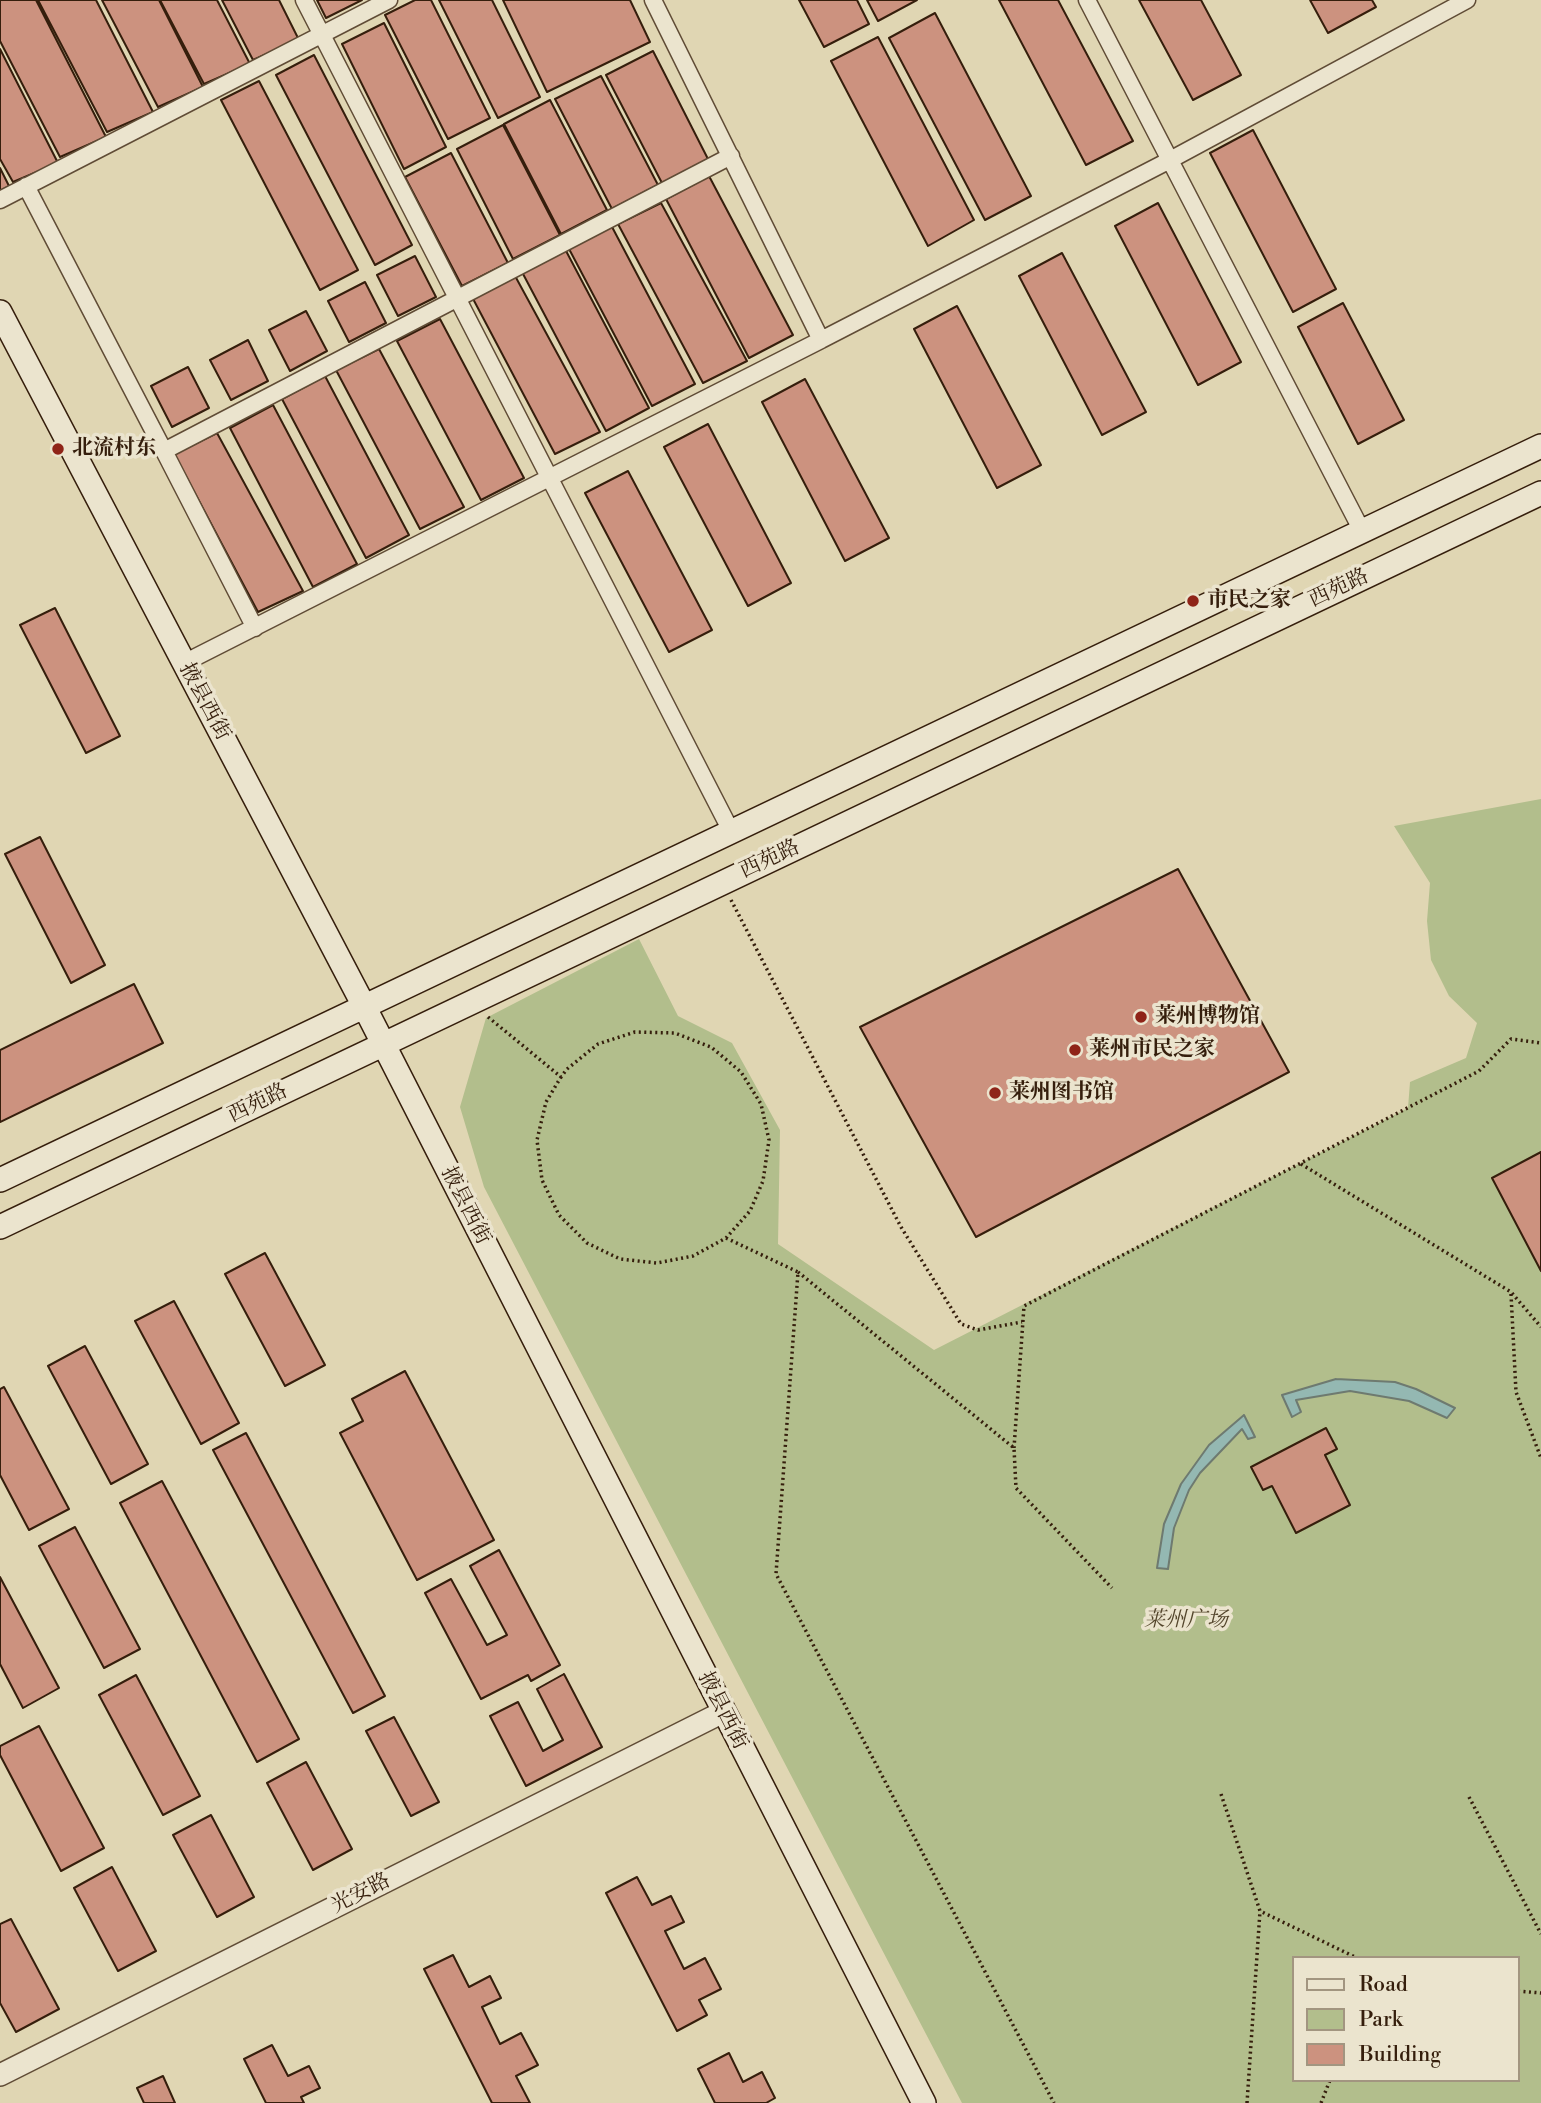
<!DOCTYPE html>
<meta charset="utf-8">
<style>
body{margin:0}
#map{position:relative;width:1541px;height:2103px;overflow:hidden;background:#e0d6b3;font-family:"Libre Bodoni",serif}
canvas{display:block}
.legend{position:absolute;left:1292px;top:1956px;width:228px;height:126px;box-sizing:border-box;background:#ebe4ce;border:2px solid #a29580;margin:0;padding:9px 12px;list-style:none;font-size:21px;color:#351e0c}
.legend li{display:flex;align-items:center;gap:14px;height:35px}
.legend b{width:35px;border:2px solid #a29580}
</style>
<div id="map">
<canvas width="1541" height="2103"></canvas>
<ul class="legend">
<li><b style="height:9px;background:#ebe4ce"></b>Road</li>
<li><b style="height:19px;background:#b2be8c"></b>Park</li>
<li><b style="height:19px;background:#cc927f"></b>Building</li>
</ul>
</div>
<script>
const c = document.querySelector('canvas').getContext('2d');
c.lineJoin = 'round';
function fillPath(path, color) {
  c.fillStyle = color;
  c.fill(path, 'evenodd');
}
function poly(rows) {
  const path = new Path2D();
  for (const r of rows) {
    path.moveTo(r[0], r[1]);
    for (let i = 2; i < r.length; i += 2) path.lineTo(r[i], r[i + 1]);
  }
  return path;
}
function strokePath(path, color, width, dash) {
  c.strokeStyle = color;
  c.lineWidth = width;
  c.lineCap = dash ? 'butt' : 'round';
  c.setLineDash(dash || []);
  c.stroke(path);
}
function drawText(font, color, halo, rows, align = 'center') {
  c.font = font + ' "Libre Bodoni","Noto Serif SC",serif';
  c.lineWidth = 7;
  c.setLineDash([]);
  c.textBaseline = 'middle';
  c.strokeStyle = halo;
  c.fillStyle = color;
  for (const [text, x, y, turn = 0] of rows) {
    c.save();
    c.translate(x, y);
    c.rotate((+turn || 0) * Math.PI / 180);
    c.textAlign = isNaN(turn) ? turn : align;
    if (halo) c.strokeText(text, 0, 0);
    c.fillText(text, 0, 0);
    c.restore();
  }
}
fillPath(poly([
 [1541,799,1541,2103,962,2103,484,1187,460,1107,486,1018,639,939,678,1016,732,1043,780,1130,778,1244,934,1350,1408,1108,1410,1082,1466,1058,1477,1023,1449,996,1431,960,1427,921,1430,883,1394,826],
 [1294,1958,1518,1958,1518,2080,1294,2080]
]), '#b2be8c');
const water = poly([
 [1336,1379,1395,1382,1416,1389,1455,1408,1447,1418,1409,1401,1350,1391,1296,1400,1301,1412,1292,1417,1282,1395,1336,1379],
 [1244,1415,1255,1437,1248,1439,1242,1429,1200,1473,1189,1490,1174,1528,1168,1569,1157,1568,1164,1524,1181,1484,1209,1445,1244,1415]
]);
fillPath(water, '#94b8b2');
strokePath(water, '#6e7a70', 2);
const building = poly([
 [0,0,36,0,106,137,60,157,0,41,0,0],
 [38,0,96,0,153,112,107,132,38,0],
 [102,0,159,0,203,87,158,107,102,0],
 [160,0,217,0,250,64,204,84,160,0],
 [222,0,279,0,299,40,253,60,222,0],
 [317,0,362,0,326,18,317,0],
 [415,0,431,0,490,118,448,139,385,15,415,0],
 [439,0,492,0,540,97,498,118,439,0],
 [503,0,630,0,650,42,547,92,503,0],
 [799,0,857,0,869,24,824,47,799,0],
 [867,0,917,0,878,21,867,0],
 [999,0,1058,0,1133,141,1086,165,999,0],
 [1139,0,1201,0,1241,75,1193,100,1139,0],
 [1310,0,1372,0,1376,7,1328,33,1310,0],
 [935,13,1031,196,985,220,889,38,935,13],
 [384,23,446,147,404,169,342,44,384,23],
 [878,37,974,220,928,246,831,61,878,37],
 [0,49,58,163,13,182,0,159,0,49],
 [653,51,709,161,663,185,606,75,653,51],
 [314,55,412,245,375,265,276,75,314,55],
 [601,76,658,185,612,209,555,99,601,76],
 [259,81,358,270,320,290,221,100,259,81],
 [550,100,607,210,561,234,504,124,550,100],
 [503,125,560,235,513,259,457,149,503,125],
 [1253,130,1336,289,1293,312,1210,153,1253,130],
 [451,153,508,263,462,286,405,177,451,153],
 [0,168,9,186,0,191,0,168],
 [709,176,793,335,749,358,666,199,709,176],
 [661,203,747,361,703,383,618,224,661,203],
 [1158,203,1241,362,1198,385,1115,226,1158,203],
 [611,225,695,384,652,406,568,247,611,225],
 [565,249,649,408,606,431,522,272,565,249],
 [1062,253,1146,412,1102,435,1019,276,1062,253],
 [415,256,436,297,398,316,377,275,415,256],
 [514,274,600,432,555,454,471,295,514,274],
 [365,282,386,323,349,342,328,301,365,282],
 [1343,303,1404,420,1358,444,1298,327,1343,303],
 [957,306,1041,465,997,488,914,329,957,306],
 [306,311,327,351,290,371,269,330,306,311],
 [440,319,524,478,481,500,397,341,440,319],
 [248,340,268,381,231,400,210,360,248,340],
 [379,349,464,507,420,529,336,370,379,349],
 [188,367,209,408,172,427,151,386,188,367],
 [325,376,409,535,366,558,282,399,325,376],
 [805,379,889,538,845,561,762,402,805,379],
 [273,405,357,564,313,587,230,428,273,405],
 [708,424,791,583,748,606,664,447,708,424],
 [217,433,303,591,258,612,174,454,217,433],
 [628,471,712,630,669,652,585,493,628,471],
 [55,608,120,736,86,753,20,625,55,608],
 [40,837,105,965,71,983,5,854,40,837],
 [1178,869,1289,1072,976,1237,860,1027,1178,869],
 [134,984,163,1043,0,1122,0,1050,134,984],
 [1541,1152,1541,1271,1492,1178,1541,1152],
 [265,1253,325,1365,285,1386,225,1274,265,1253],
 [174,1301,239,1423,201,1444,135,1321,174,1301],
 [85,1346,148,1464,111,1484,48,1366,85,1346],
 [405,1371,494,1540,417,1580,340,1433,363,1421,352,1399,405,1371],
 [4,1387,69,1509,29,1530,0,1475,0,1389,4,1387],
 [1326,1428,1337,1449,1325,1455,1350,1505,1296,1533,1272,1486,1263,1490,1251,1467,1326,1428],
 [246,1433,385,1696,353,1713,213,1450,246,1433],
 [162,1481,299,1739,257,1762,120,1503,162,1481],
 [75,1527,140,1649,104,1668,39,1546,75,1527],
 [499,1550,560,1665,531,1681,528,1675,481,1699,425,1593,451,1579,487,1645,507,1635,470,1566,499,1550],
 [0,1577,59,1688,23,1708,0,1664,0,1577],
 [564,1674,602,1747,526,1786,490,1716,518,1702,543,1751,563,1740,537,1689,564,1674],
 [136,1675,200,1796,163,1815,99,1695,136,1675],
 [394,1717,439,1802,411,1816,366,1731,394,1717],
 [39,1726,104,1848,61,1871,0,1755,0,1746,39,1726],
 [306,1762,352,1849,313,1870,267,1783,306,1762],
 [211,1815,254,1897,217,1917,173,1835,211,1815],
 [112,1867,156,1951,118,1971,74,1888,112,1867],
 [637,1877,652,1905,671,1896,684,1922,665,1931,684,1969,705,1958,721,1989,699,2000,707,2015,677,2031,606,1893,637,1877],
 [11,1919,59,2009,16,2032,0,2003,0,1924,11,1919],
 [453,1955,469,1987,490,1976,501,1998,482,2007,500,2044,521,2033,538,2065,516,2076,530,2103,492,2103,424,1969,453,1955],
 [272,2045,288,2076,309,2066,320,2088,301,2097,304,2103,266,2103,244,2059,272,2045],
 [729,2053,743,2082,762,2072,775,2098,766,2103,715,2103,698,2069,729,2053],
 [163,2076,175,2103,144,2103,137,2088,163,2076]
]);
fillPath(building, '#cc927f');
strokePath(building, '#351e0c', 2);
const minor = poly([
 [304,0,731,831],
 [1087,0,1362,531],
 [26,186,164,451],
 [0,200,389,0],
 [821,340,1170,160,1467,0],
 [255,628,164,451,731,156],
 [184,663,821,340,653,0]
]);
const tertiary = poly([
 [0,2075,723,1712]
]);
const secondary = poly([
 [0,312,364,1006,924,2103],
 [0,1180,1541,446],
 [0,1227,1541,493]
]);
strokePath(minor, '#604c36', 19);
strokePath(tertiary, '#604c36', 24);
strokePath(secondary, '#351e0c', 26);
strokePath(poly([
 [731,900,901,1227,961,1324,978,1330,1022,1322],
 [488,1017,561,1077,567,1069,598,1044,635,1032,675,1033,711,1047,741,1072,761,1104,769,1140,763,1181,750,1211,726,1238,693,1256,657,1263,620,1259,587,1243,559,1215,542,1180,537,1140,546,1102,561,1077],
 [1301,1164,1511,1292,1541,1327],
 [726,1238,798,1272,776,1574,1054,2103],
 [798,1272,1014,1448,1016,1488,1112,1588],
 [1511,1294,1516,1392,1541,1458],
 [1014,1448,1024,1306,1479,1071,1511,1039,1541,1043],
 [1221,1794,1260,1911,1357,1958],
 [1469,1797,1541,1934],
 [1518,1991,1541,1993],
 [1247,2103,1260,1911],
 [1321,2103,1330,2080]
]), '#351e0c', 3.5, [2, 3.5]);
strokePath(minor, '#ebe4ce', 16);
strokePath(tertiary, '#ebe4ce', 21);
strokePath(secondary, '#ebe4ce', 23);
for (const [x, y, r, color] of [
 [58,449,7,"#8f2418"],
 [1193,601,7,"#8f2418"],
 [1141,1017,7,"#8f2418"],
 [1075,1050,7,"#8f2418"],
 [995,1093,7,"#8f2418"]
]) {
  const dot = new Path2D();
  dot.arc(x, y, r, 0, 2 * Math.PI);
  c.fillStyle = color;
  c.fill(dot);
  strokePath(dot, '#ebe4ce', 2.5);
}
drawText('bold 21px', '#351e0c', '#ebe4ce', [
 ["北流村东",72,449],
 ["市民之家",1207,601],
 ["莱州博物馆",1155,1017],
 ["莱州市民之家",1089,1050],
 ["莱州图书馆",1009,1093]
], 'left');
drawText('21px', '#351e0c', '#ebe4ce', [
 ["西苑路",1339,589,-25],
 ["掖县西街",204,702,62],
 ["西苑路",770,860,-25],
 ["西苑路",258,1104,-26],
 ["掖县西街",465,1206,63],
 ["掖县西街",722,1711,63],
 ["光安路",361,1894,-27]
]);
drawText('italic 21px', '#54462c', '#ebe4ce', [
 ["莱州广场",1186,1621]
]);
</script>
